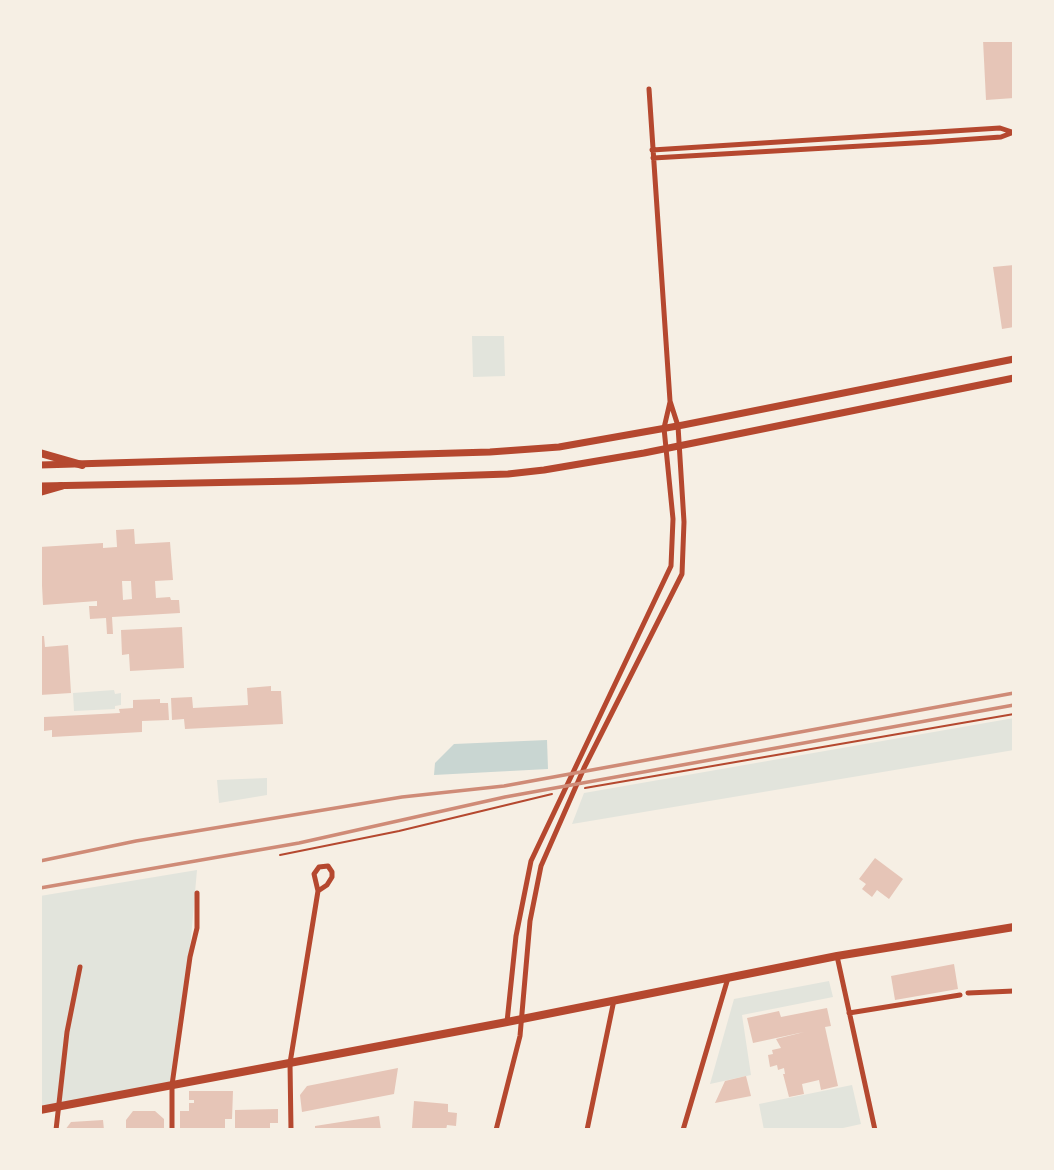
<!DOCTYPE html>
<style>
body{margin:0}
#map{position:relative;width:1054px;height:1170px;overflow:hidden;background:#f6efe4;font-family:"Times New Roman",serif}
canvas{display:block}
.frame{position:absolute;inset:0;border:42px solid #f6efe4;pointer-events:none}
</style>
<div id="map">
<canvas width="1054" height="1170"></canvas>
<div class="frame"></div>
</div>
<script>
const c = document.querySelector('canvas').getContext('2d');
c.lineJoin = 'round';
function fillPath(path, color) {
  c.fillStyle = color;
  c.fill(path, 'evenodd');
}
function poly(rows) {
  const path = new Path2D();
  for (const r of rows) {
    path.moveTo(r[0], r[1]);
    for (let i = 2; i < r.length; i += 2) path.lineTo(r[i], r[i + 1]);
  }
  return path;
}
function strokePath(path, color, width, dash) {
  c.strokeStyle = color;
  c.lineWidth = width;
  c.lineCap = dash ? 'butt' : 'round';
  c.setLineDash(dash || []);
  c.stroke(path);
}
fillPath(poly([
 [472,336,504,336,505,376,473,377],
 [114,690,115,694,121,693,121,705,115,706,115,709,74,711,73,693],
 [1014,718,1014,750,572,824,584,793],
 [267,778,267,795,219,803,217,780],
 [197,870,188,972,172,1085,40,1110,40,896],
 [829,981,833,997,742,1015,751,1075,710,1084,734,999],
 [852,1085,861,1124,834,1130,764,1130,759,1104]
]), '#e2e4dc');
fillPath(poly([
 [547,740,548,769,434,775,435,763,454,744]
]), '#c9d6d2');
fillPath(poly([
 [983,40,1014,40,1014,98,986,100],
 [1014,265,1014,327,1002,329,993,267],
 [134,529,135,544,170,542,173,580,155,581,156,598,170,597,171,600,179,600,180,613,112,617,113,634,107,634,106,618,90,619,89,606,97,606,97,601,43,605,40,547,103,543,103,548,117,547,116,530],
 [122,581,131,581,132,599,123,600],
 [182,627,184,668,130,671,129,654,122,655,121,630],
 [40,636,44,636,45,647,68,645,71,693,40,695],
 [271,686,271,691,281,691,283,724,185,729,184,719,172,720,171,698,192,697,193,708,248,705,247,688],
 [160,699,160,703,168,703,169,720,142,721,142,732,52,737,52,730,44,731,44,717,120,713,119,709,133,708,133,700],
 [875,858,903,879,889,899,877,890,872,897,862,889,866,884,859,879],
 [954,964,958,989,895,1000,891,976],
 [827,1008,831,1026,825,1027,838,1086,821,1090,819,1080,802,1084,804,1094,789,1097,783,1074,785,1074,784,1068,778,1070,777,1065,770,1067,768,1055,773,1054,772,1050,781,1048,776,1039,804,1032,753,1043,747,1018,779,1011,781,1017],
 [398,1068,394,1094,302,1112,300,1095,307,1086],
 [746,1076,751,1096,715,1103,725,1081],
 [189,1091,233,1091,232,1119,225,1119,225,1130,180,1130,180,1111,189,1111,189,1103,194,1103,194,1100,189,1100],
 [414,1101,448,1104,448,1112,457,1113,456,1126,447,1125,446,1130,412,1128],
 [278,1109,278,1123,270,1123,270,1130,235,1130,235,1110],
 [133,1111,155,1111,164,1119,164,1130,126,1130,126,1120],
 [379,1116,381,1130,315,1130,315,1126],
 [103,1120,104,1130,65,1130,71,1122]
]), '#e6c5b7');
strokePath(poly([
 [585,788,1014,714],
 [280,855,399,831,552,794]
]), '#b5482f', 2);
strokePath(poly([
 [652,150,1000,128,1012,132],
 [653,158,931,142,1001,137,1014,132],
 [837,956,875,1130],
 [968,993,1014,991],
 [849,1013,960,995],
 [507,1022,516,936,531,861,671,566,673,519,664,428,670,402],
 [56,1130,67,1032,80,967],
 [172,1130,172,1085,190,957,197,928,197,893],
 [291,1130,290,1063,318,891,314,874,319,867,328,866,332,872,332,877,327,885,318,891],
 [496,1130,520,1036,530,921,541,866,584,768,682,574,684,522,678,426,670,401,649,89],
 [587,1130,614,1000],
 [683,1130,728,978]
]), '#b5482f', 5);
strokePath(poly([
 [40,465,490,452,559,447,683,425,1014,359],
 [40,486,298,481,508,474,544,470,644,453,1014,378]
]), '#b5482f', 7);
strokePath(poly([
 [40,453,82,465],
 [40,492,61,486],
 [40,1110,507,1022,837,956,1014,927]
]), '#b5482f', 8);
strokePath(poly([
 [40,861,136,841,402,797,504,786,1014,693],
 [40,888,299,843,505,797,1014,705]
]), '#cf8b77', 3.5);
</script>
